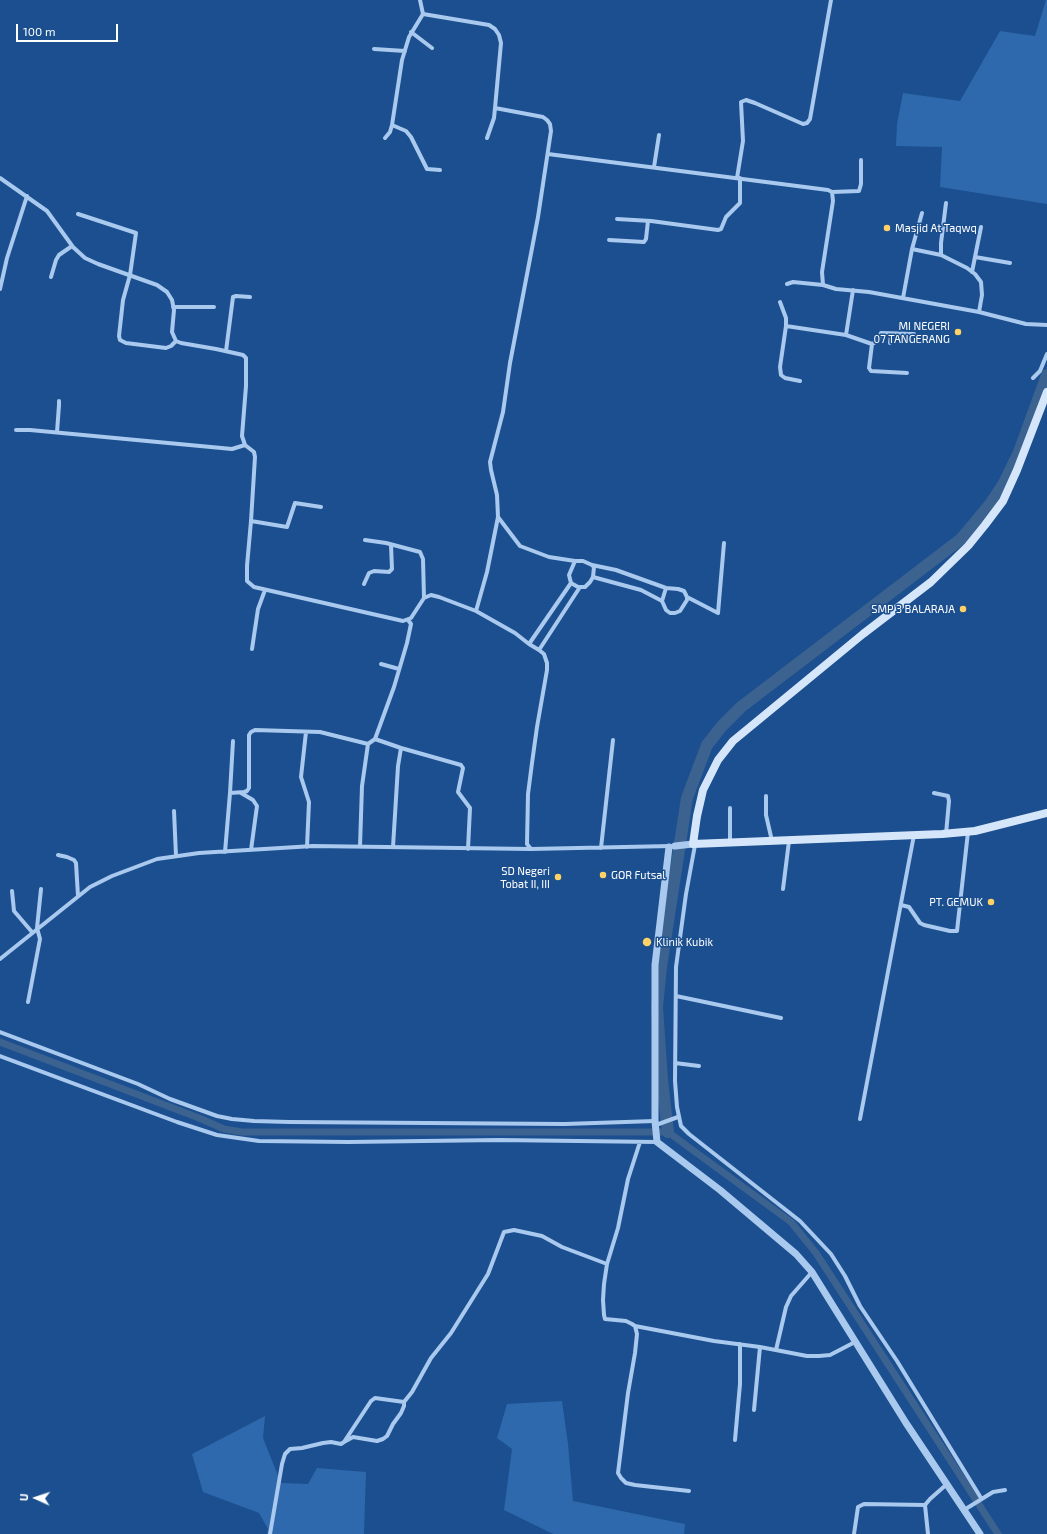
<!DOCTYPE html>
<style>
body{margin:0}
#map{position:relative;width:1047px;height:1534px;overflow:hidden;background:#1b4f8f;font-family:"Exo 2",sans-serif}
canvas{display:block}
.north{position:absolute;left:16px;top:1478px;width:40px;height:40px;-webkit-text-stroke:3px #1b4f8f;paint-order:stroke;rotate:273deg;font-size:11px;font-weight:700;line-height:16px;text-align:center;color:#fff}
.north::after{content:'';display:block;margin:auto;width:14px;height:18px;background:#fff;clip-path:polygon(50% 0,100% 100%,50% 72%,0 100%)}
.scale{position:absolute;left:16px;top:24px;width:102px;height:18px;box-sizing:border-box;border:2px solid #fff;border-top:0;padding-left:5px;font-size:12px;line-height:14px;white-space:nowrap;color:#fff;-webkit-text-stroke:3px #1b4f8f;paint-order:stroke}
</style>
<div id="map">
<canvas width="1047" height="1534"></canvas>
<div class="north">U</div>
<div class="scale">100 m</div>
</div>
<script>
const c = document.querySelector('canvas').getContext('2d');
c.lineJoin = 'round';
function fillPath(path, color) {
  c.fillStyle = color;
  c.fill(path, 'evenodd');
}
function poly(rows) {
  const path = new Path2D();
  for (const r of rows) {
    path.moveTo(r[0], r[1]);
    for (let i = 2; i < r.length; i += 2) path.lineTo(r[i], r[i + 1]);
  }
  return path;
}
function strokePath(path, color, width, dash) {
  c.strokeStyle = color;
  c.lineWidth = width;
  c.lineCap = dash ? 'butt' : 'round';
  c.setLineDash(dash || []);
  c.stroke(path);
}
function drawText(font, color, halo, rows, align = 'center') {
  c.font = font + ' "Exo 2",sans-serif';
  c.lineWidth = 3;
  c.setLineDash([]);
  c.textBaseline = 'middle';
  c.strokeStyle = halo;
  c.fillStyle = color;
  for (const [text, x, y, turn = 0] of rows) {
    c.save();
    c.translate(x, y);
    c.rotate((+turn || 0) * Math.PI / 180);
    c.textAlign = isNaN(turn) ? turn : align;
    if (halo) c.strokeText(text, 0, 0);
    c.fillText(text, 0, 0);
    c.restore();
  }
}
fillPath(poly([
 [1046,0,1047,0,1047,204,940,187,942,147,896,146,897,124,903,93,960,101,1000,31,1035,36],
 [562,1401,568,1444,573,1501,685,1524,684,1534,553,1534,504,1510,512,1449,497,1438,507,1404],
 [265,1416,263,1438,281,1483,308,1484,317,1468,366,1472,364,1534,267,1534,268,1529,259,1513,203,1492,192,1454]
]), '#2e69ad');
strokePath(poly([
 [0,1042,199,1118,224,1129,242,1132,668,1132,791,1222,816,1253,998,1534]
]), '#3c6290', 7);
strokePath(poly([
 [668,1132,662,1080,657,1007,661,967,687,798,707,745,722,726,741,707,961,539,991,503,1004,483,1019,452,1047,375]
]), '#3c6290', 12);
strokePath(poly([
 [420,0,423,14,489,25,495,29,499,35,501,43,495,108,543,117,547,120,550,124,551,131,538,217,510,363,503,412,490,462,491,470,497,495,498,517,487,572,476,611],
 [411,32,432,48],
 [374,49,405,51],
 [392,125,406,131,411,137,427,169,440,170],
 [385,138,390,132,392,125,402,60,409,37,423,14],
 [487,138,494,118,495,108],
 [548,154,828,190,832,192,833,201,822,272,823,285,836,289,869,292,979,312,1026,324,1047,325],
 [654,167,659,135],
 [0,178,47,211,73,247,85,258,98,264,157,285,167,292,172,300,174,310,172,332,176,341,181,343,216,349,243,355,246,358,246,386,242,436,245,445,254,452,255,457,251,521,247,566,247,581,254,587,403,621,411,618,424,598,431,595,439,597,476,611,515,633,529,644,539,650,544,654,547,663,547,670,537,727,532,763,528,794,527,844,531,849,671,846],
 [737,178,743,141,741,102,746,100,755,103,803,124,807,123,810,119,831,0],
 [832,192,859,191,861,184,861,160],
 [946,203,941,243,941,255,967,268,975,274,981,282,982,295,979,312],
 [78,214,136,233,130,275,123,300,119,336,120,340,126,343,166,348,171,346,176,341],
 [617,219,651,221,718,230,721,229,726,217,740,203,740,178],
 [609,240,644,242,646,239,648,221],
 [912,249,941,255],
 [975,257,1010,263],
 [972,272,981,227],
 [51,277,56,260,59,255,72,246],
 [787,284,793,282,823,285],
 [0,289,7,258,27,196],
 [903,298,912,249,922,213],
 [780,302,786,318,786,326,780,367,781,375,785,378,800,381],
 [173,307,214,307],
 [786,326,846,335,853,290],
 [846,335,872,344,869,368,871,371,907,373],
 [890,343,891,334],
 [872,344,878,341,881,333,914,334],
 [226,351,233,297,236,296,250,297],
 [1033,378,1040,371,1047,354],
 [16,430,30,430,232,449,245,445],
 [57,432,59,405,59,401],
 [498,517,520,546,549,557,575,561,583,561,592,565,616,570,666,588,678,589,684,591,687,597,718,613,724,543],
 [251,521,287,527,295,503,321,507],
 [365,540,386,543,420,552,423,559,424,598],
 [575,561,569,575,571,583,578,587,585,587,590,582,593,577,594,567,592,565],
 [593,577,641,590,662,601,666,610,670,613,675,613,680,611,687,600,687,597],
 [364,584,369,573,374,571,389,572,392,569,391,545],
 [662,601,666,588],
 [529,644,571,583],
 [252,649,258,609,265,590],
 [539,650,580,587],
 [381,664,399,669],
 [306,732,301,777,309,802,307,847],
 [375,739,401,748,398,766,393,847],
 [401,748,461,765,463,768,458,792,470,808,468,849],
 [230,793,233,741],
 [241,793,253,800,257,806,251,850],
 [934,793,948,796,949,801,946,834],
 [766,796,766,815,772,841],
 [730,808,730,843],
 [174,811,176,856],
 [695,845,686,894,676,967,675,1081,677,1107,681,1126,689,1134,800,1221,831,1254,845,1276,860,1306,897,1361,981,1498],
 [360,846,362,786,368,744,375,739,394,687,407,643,411,624,408,620],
 [601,848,613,740],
 [225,852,230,793,244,792,247,791,249,788,249,735,251,732,255,730,320,732,368,744],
 [58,855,67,857,74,860,76,863,78,896],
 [783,889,789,841],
 [12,891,14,911,32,932],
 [901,905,909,907,920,923,924,925,950,931,957,931,968,832],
 [0,959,90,887,112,876,157,859,199,853,313,846,531,849],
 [676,996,781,1018],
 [28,1002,40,939,37,928,41,889],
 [0,1032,138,1084,170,1099,217,1116,232,1119,254,1121,289,1122,565,1124,655,1121],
 [0,1056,177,1122,217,1135,259,1141,348,1142,499,1140,657,1142],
 [675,1063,699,1066],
 [860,1119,914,835],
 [656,1125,678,1117],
 [640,1142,628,1179,618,1228,607,1264,604,1284,603,1300,604,1315,605,1319,626,1321,632,1324,635,1326,637,1334,635,1353,628,1393,618,1473,621,1478,626,1483,635,1485,689,1491],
 [635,1326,714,1341,760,1347],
 [776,1350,786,1307,791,1296,812,1272],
 [754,1410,760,1347,807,1356,819,1356,830,1355,855,1342],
 [735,1440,740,1384,740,1344],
 [344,1442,353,1437,377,1441,383,1439,387,1436,393,1424,401,1413,404,1406,404,1402,412,1392,431,1358,451,1333,488,1274,504,1232,514,1230,542,1236,562,1247,607,1264],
 [964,1510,993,1492,1005,1490],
 [270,1534,282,1464,285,1454,290,1449,302,1448,323,1443,331,1442,341,1444,344,1442,371,1401,375,1398,404,1402],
 [854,1534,858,1507,864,1504,925,1505],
 [928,1534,925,1505,930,1499,947,1484]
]), '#a9c9ee', 4);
strokePath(poly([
 [675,846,693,844],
 [669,847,655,965,655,1121,657,1142,720,1190,796,1254,812,1272,906,1423,980,1534]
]), '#a9c9ee', 7);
strokePath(poly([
 [1047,392,1017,470,1003,501,985,525,968,546,931,582,863,634,733,741,718,760,703,790,697,816,693,844,942,834,975,831,1047,813]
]), '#d6e6fa', 8);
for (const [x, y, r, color] of [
 [887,228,4,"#ffd166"],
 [958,332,4,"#ffd166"],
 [963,609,4,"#ffd166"],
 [603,875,4,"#ffd166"],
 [558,877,4,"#ffd166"],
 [991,902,4,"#ffd166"],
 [647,942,5,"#ffd166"]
]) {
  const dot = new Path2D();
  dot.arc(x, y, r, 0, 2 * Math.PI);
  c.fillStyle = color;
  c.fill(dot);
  strokePath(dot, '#1b4f8f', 1.5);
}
drawText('11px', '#fff', '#1b4f8f', [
 ["Masjid At Taqwq",895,228,"left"],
 ["MI NEGERI",950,326],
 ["07 TANGERANG",950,339],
 ["SMP 3 BALARAJA",955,609],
 ["SD Negeri",550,871],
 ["Tobat II, III",550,884],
 ["GOR Futsal",611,875,"left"],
 ["PT. GEMUK",983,902],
 ["Klinik Kubik",656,942,"left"]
], 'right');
</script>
